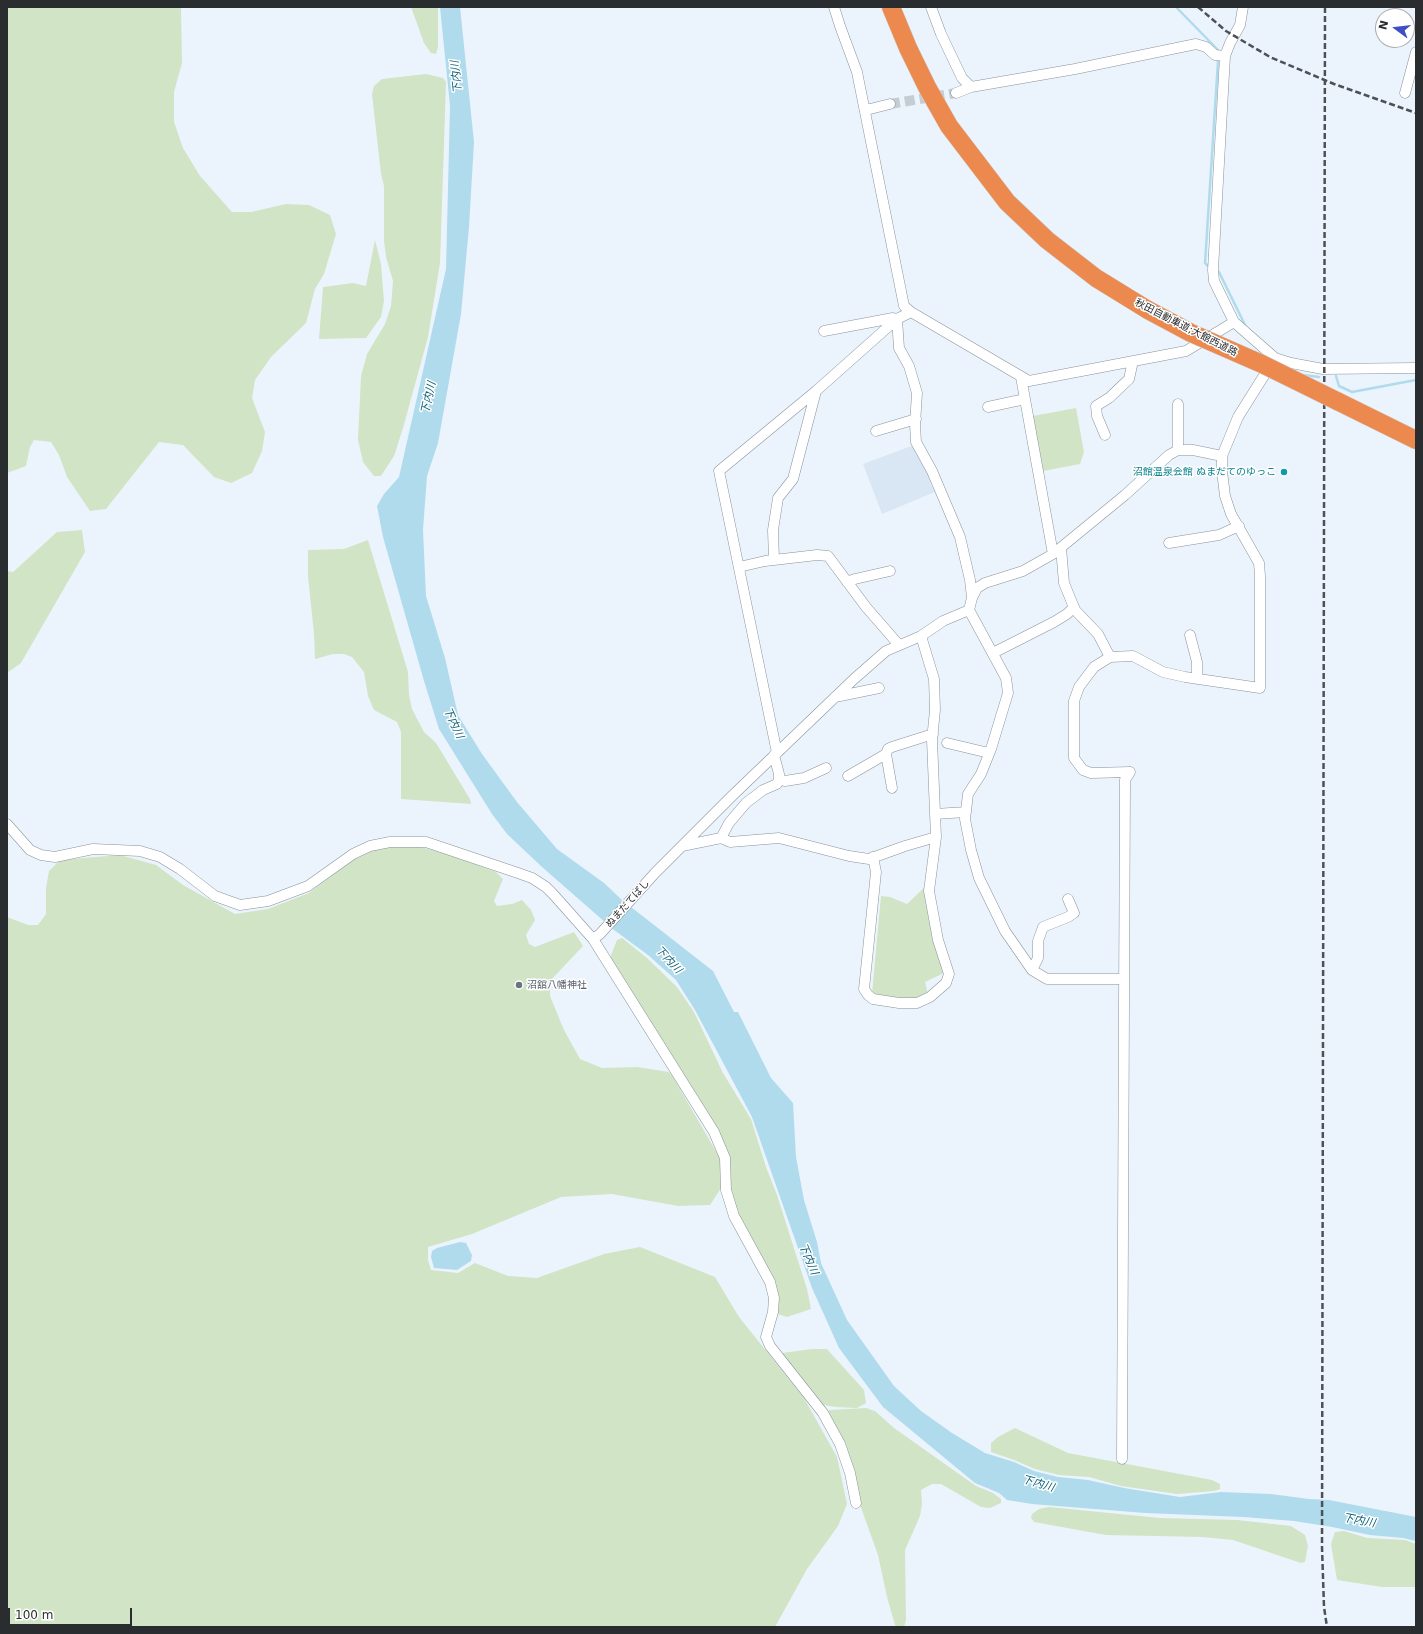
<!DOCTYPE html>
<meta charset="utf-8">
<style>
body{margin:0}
#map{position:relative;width:1423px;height:1634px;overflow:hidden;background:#ebf4fd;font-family:"DejaVu Sans",sans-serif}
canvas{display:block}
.frame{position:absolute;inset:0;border:8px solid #2a2d30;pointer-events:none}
.north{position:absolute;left:1375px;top:8px;width:40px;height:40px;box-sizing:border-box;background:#fff;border:1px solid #aaabac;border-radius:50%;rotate:285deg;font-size:11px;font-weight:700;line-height:16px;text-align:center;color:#2a2d30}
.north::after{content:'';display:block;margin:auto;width:14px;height:18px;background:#3f50c3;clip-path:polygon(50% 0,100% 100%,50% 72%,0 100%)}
.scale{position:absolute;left:8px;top:1608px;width:124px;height:18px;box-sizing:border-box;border:2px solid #2a2d30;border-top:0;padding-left:5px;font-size:12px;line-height:14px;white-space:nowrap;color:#2a2d30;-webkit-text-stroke:3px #fff;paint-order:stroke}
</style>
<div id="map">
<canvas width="1423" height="1634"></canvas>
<div class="frame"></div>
<div class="north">N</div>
<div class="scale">100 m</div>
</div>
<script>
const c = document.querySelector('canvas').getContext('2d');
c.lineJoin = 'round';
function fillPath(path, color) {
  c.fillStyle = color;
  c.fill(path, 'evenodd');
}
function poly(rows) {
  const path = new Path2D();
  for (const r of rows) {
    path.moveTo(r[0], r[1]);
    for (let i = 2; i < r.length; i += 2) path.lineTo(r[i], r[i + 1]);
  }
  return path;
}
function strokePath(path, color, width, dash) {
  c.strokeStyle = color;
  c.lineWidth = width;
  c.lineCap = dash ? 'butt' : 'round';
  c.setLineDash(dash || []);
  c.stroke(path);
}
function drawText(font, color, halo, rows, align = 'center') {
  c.font = font + ' "DejaVu Sans","Noto Sans JP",sans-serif';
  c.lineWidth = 3;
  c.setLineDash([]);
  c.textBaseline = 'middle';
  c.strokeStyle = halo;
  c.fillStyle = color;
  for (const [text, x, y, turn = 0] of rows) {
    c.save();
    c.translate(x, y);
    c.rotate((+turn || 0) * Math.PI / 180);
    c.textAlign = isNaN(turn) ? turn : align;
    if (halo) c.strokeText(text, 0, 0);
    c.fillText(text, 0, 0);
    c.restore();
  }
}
fillPath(poly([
 [914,445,934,481,930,483,935,492,882,514,863,464]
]), '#d9e7f5');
fillPath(poly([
 [7,7,181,7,182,63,174,92,174,122,183,148,200,176,232,212,251,212,286,204,309,205,330,215,336,234,324,274,315,289,306,323,271,357,255,380,252,398,265,432,262,451,252,473,231,483,214,477,183,445,159,442,106,509,90,511,67,477,59,455,51,442,34,440,30,447,26,466,7,473],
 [411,7,438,7,438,47,436,54,431,53,424,43],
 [426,74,443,78,446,82,440,263,428,337,403,428,394,456,381,476,374,476,363,462,358,440,361,376,367,354,385,324,391,306,393,281,386,257,384,241,384,186,381,174,372,94,374,86,382,79],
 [375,240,381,264,384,301,381,317,366,338,319,339,323,287,353,283,366,286],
 [1076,408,1084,452,1080,464,1043,471,1033,416],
 [82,530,85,552,21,663,7,673,7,571,13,572,57,532],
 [368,540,408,672,409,695,412,709,424,732,436,743,470,799,471,804,401,799,401,732,397,722,374,710,368,696,364,672,352,657,344,654,333,654,315,659,314,634,308,576,308,550,344,549],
 [414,845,450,855,496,872,503,879,494,901,497,906,512,904,522,900,531,910,535,920,526,935,529,944,535,947,574,932,583,946,550,981,550,996,564,1030,580,1059,602,1068,637,1067,669,1072,673,1077,721,1160,723,1185,710,1205,678,1206,612,1194,561,1197,472,1234,428,1247,428,1260,431,1270,458,1273,475,1263,508,1276,537,1278,604,1254,640,1247,715,1277,739,1317,804,1398,837,1457,847,1504,838,1526,807,1569,775,1627,7,1627,7,917,28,925,38,925,46,914,46,888,49,871,60,860,120,855,156,865,183,885,235,914,268,909,309,893,351,861,381,847],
 [927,885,946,972,925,982,928,994,915,1000,872,994,881,896,890,897,907,904],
 [622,938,647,958,677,987,694,1012,723,1073,751,1119,766,1167,777,1195,807,1289,811,1309,787,1317,778,1314,778,1305,737,1216,730,1188,729,1157,609,960,617,940],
 [812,1349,827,1349,864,1390,866,1403,857,1408,836,1407,823,1405,815,1397,784,1358,782,1353],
 [866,1408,875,1411,894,1428,976,1486,993,1493,1001,1499,1001,1503,990,1508,981,1507,941,1484,932,1484,921,1490,922,1504,920,1516,905,1550,906,1620,904,1627,898,1627,895,1625,887,1597,878,1555,827,1413,829,1410],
 [1015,1428,1068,1453,1212,1480,1220,1484,1220,1489,1214,1491,1177,1494,1121,1486,1089,1477,1059,1475,1035,1469,1014,1460,991,1452,991,1443,998,1437],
 [1049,1507,1160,1518,1237,1520,1291,1526,1305,1535,1308,1546,1305,1562,1301,1563,1233,1540,1202,1537,1106,1535,1034,1522,1031,1518,1032,1514,1039,1509],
 [1344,1531,1367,1538,1405,1540,1416,1544,1416,1587,1382,1587,1337,1580,1331,1544,1335,1532]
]), '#d1e4c5');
fillPath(poly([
 [440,7,460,7,474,142,469,227,461,314,438,443,427,476,423,530,426,596,445,658,458,715,482,754,517,802,557,849,604,883,622,900,713,971,734,1012,738,1012,771,1078,793,1103,796,1157,804,1200,817,1242,821,1263,847,1320,894,1386,921,1411,952,1433,985,1453,1014,1462,1034,1471,1058,1477,1088,1480,1124,1488,1180,1497,1221,1492,1271,1494,1309,1499,1329,1500,1416,1517,1416,1541,1403,1538,1370,1535,1332,1527,1294,1521,1243,1517,1145,1513,1032,1504,1007,1500,999,1493,975,1483,883,1407,839,1348,812,1288,752,1117,695,1010,676,980,648,955,614,930,542,867,507,834,492,814,439,729,424,681,383,537,377,506,384,494,399,477,446,269,450,106],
 [460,1242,466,1243,472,1255,471,1261,457,1270,434,1268,431,1257,432,1251,437,1248]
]), '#b0dbec');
strokePath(poly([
 [1176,7,1219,51],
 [1208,266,1205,263,1218,61],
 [1219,272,1246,327],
 [1303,375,1319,377],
 [1336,376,1339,386,1352,392,1416,380]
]), '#b0dbec', 2.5);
strokePath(poly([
 [890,104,956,93]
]), '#c4ccd4', 10, [10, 5]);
const street = poly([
 [834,7,840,26,857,72,904,306,911,312,1029,381,1186,351,1234,322],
 [931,7,941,34,962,78,971,87],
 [1243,7,1240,25,1230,43,1225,56,1213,270,1214,281,1234,322,1275,358,1291,363,1323,369,1416,368],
 [956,93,971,87,1075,69,1196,44,1206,47,1215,55,1225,56],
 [1405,93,1416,52],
 [866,110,890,104],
 [897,319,899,348,909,366,917,393,915,424,916,442,932,471,960,537,970,580,972,598],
 [824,331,893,318,897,319],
 [1021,377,1053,554],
 [1178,404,1178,450],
 [988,407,1025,399],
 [876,431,916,419],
 [1105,435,1097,416,1096,406,1109,398,1129,379,1133,361],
 [1169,543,1219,535,1239,526],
 [1061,548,1064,583,1075,610,1098,634,1110,657],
 [774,560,773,530,778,498,793,479,816,391],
 [739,567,765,561,817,555,828,556,866,607,899,645],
 [847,582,855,579,890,571],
 [1190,635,1197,662,1197,679],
 [993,653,1054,622,1067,614,1074,607],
 [835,697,879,688],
 [947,743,989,753],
 [777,753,719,471,816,391,897,319,911,312],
 [1130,772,1091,773,1083,770,1074,758,1074,701,1079,687,1094,667,1110,657,1133,656,1163,672,1185,677,1260,688,1260,576,1259,563,1231,514,1225,496,1222,471,1222,456,1238,417,1275,358],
 [848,776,886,754],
 [779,779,785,781,804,778,826,768],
 [892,788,886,754,888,749,892,747,933,734],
 [935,814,966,812],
 [7,824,30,850,41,855,55,857,93,849,140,851,160,857,180,869,215,896,240,905,268,901,308,886,353,854,370,846,390,842,426,842,518,873,532,878,546,887,553,894,593,939,714,1132,725,1158,726,1190,734,1216,770,1282,774,1298,773,1312,766,1337,770,1346,823,1413,840,1444,850,1473,856,1503],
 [721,838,729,823,746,803,763,790,777,784,779,779,779,774,774,755],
 [682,846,721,838,730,842,779,838,849,856,869,859,905,846,936,837],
 [873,857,876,872,864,989,868,995,873,999,899,1003,917,1003,930,997,946,983,949,974,938,940,929,891,936,837,932,740,935,710,934,679,921,636],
 [593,939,600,934,655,873,733,795,854,679,886,651,921,636,943,621,969,610],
 [1032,970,1038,958,1038,941,1043,927,1068,917,1074,913,1068,899],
 [1123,979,1047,979,1032,970,1005,931,979,878,971,850,965,819,968,794,981,774,991,749,1008,693,1006,678,969,610,972,598,977,588,985,583,1023,571,1053,554,1125,495,1169,455,1178,450,1193,450,1222,456],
 [1122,1459,1125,780,1130,772]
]);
const highway = poly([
 [891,7,908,48,927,87,949,126,1007,202,1047,240,1096,278,1148,310],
 [1337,401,1416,440]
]);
strokePath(street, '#899299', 11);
strokePath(highway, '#d0d1d1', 19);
strokePath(street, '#fff', 10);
strokePath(highway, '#ec894e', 18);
strokePath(poly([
 [1198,7,1226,31,1270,57,1334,84,1416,113],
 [1325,7,1322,1547,1324,1607,1327,1627]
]), '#4d5155', 2.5, [6, 3]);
const highwayBridge = poly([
 [1148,310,1191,333,1262,364,1337,401]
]);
strokePath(highwayBridge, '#d0d1d1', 19, []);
strokePath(highwayBridge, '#ec894e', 18);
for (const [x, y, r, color] of [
 [1284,472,4,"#0f9aa8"],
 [519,985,4,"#6b7280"]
]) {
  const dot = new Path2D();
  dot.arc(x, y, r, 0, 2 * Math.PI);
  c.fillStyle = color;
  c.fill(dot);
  strokePath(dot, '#fff', 1.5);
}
drawText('10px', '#2a2d30', '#fff', [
 ["秋田自動車道;大館西道路",1186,328,27],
 ["ぬまだてばし",628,904,-48]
]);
drawText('10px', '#0d838f', '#fff', [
 ["沼館温泉会館 ぬまだてのゆっこ",1276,472]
], 'right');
drawText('10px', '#5b616d', '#fff', [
 ["沼舘八幡神社",527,985]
], 'left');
drawText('italic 11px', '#0e6178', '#fff', [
 ["下内川",457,77,-96],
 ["下内川",429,398,-78],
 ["下内川",453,723,65],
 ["下内川",668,960,47],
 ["下内川",808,1259,67],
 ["下内川",1038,1484,16],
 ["下内川",1359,1521,11]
]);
</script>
